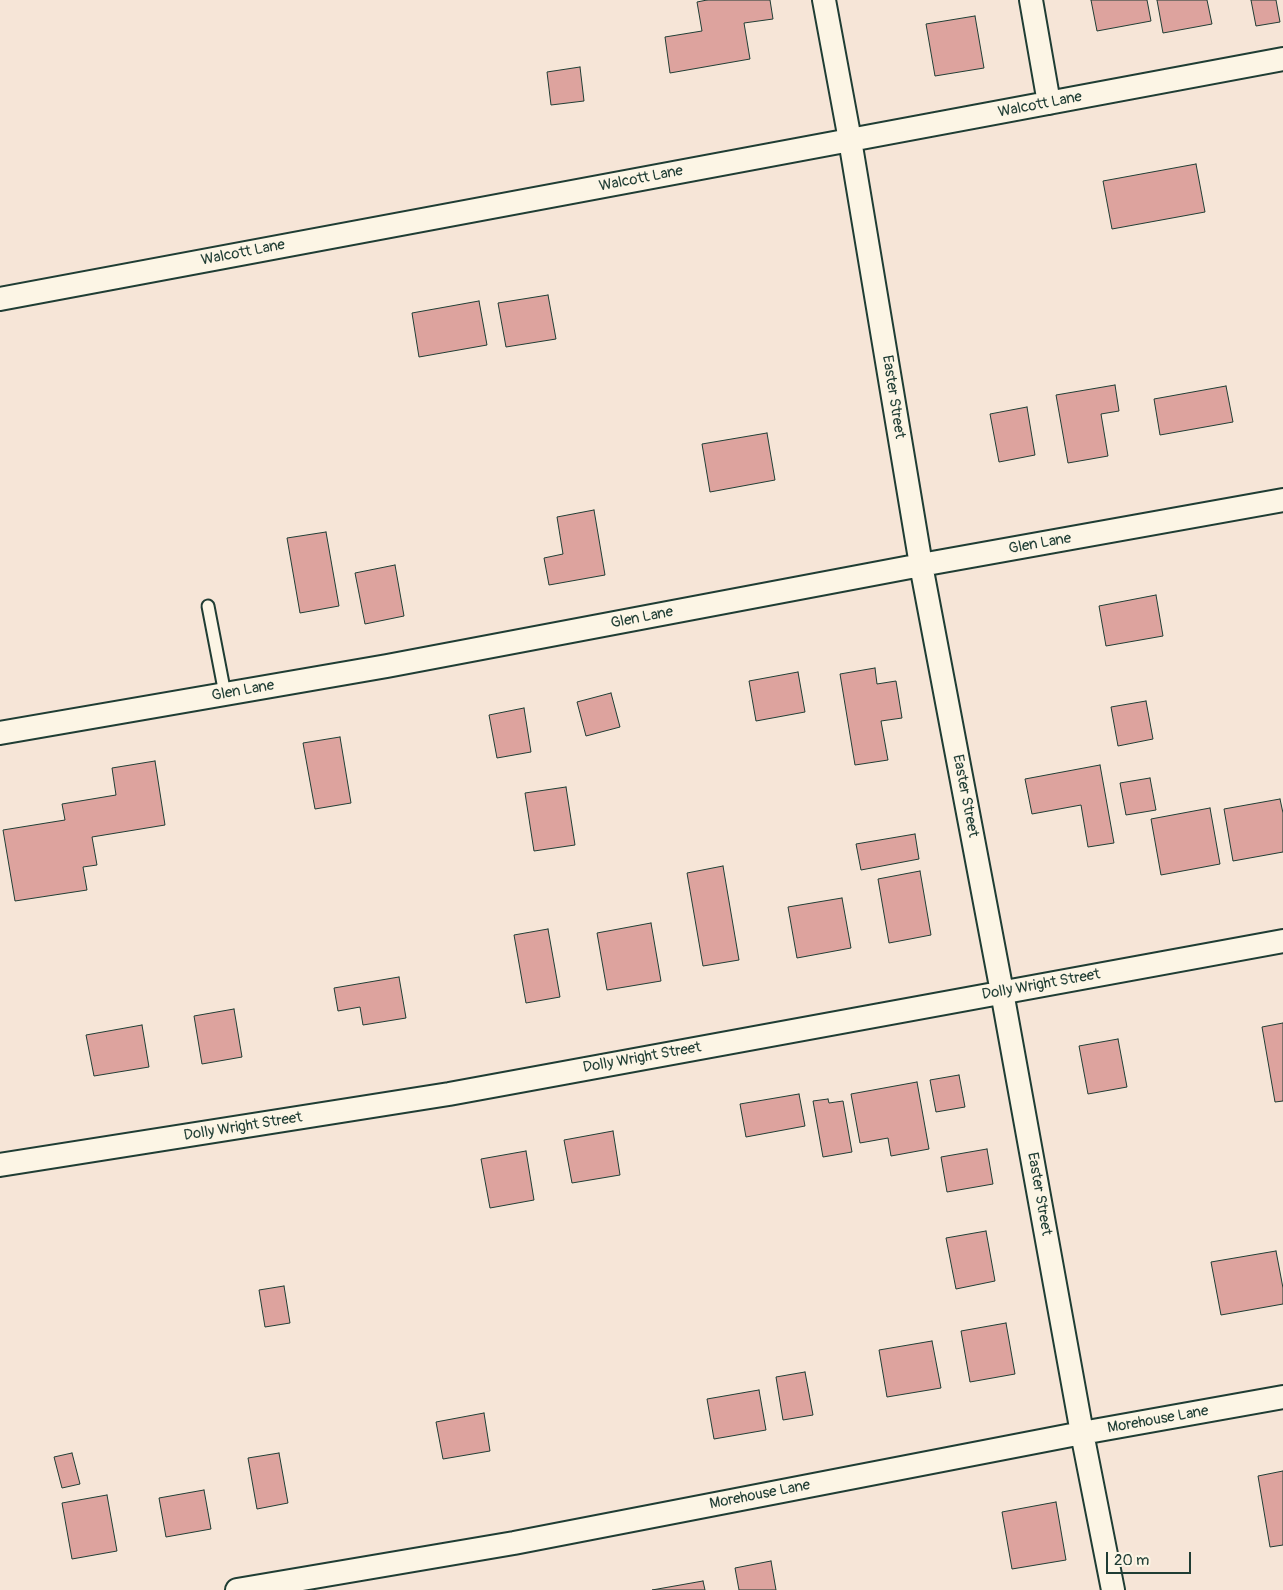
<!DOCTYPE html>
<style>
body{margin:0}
#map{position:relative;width:1283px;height:1590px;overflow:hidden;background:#f6e5d7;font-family:Pangolin,sans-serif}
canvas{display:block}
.scale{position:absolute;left:1106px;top:1552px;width:85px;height:22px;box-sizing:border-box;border:2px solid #1f3d34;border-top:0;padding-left:6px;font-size:15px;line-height:18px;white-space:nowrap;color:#1f3d34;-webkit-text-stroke:4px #fcf5e5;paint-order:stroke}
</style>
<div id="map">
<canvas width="1283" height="1590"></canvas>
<div class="scale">20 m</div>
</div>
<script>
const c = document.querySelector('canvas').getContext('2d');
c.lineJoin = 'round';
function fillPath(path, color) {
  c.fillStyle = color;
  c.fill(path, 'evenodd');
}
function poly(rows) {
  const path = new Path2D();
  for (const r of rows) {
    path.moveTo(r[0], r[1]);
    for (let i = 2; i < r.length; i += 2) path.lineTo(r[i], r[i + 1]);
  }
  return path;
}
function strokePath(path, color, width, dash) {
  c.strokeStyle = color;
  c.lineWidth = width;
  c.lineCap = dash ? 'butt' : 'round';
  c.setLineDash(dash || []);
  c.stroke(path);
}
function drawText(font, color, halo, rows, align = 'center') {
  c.font = font + ' Pangolin,sans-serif';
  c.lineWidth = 5;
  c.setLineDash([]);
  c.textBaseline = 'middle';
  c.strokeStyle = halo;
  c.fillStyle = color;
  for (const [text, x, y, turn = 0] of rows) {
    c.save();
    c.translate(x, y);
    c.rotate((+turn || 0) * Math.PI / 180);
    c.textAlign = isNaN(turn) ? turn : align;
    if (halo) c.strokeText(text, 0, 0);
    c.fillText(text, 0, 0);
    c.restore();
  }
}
const building = poly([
 [707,0,770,0,773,19,744,23,750,59,670,73,665,37,702,31,697,2,707,0],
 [1091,0,1147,0,1151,21,1097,31,1091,0],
 [1157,0,1207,0,1212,24,1163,33,1157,0],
 [1251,0,1276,0,1280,22,1256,26,1251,0],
 [975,16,984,68,935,76,926,24,975,16],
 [580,67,584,101,551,105,547,72,580,67],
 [1196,164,1205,212,1112,229,1103,181,1196,164],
 [548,295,556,339,506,347,498,303,548,295],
 [479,301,487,345,419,357,412,313,479,301],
 [1115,385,1119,411,1101,414,1108,456,1068,463,1056,395,1115,385],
 [1226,386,1233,422,1160,435,1154,399,1226,386],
 [1027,407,1035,455,999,462,990,414,1027,407],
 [767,433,775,480,710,492,702,444,767,433],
 [594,510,605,575,549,585,544,558,563,554,557,517,594,510],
 [326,532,339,606,300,613,287,538,326,532],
 [395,565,404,616,365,624,355,573,395,565],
 [1156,595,1163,636,1106,646,1099,606,1156,595],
 [875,668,877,684,896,681,902,718,881,721,888,760,855,765,840,674,875,668],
 [798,672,805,712,756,721,749,681,798,672],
 [611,693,620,727,586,736,577,702,611,693],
 [1146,701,1153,739,1118,746,1111,707,1146,701],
 [524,708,531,752,497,758,489,715,524,708],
 [340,737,351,803,315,809,303,743,340,737],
 [155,761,165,825,92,837,97,865,83,867,87,890,15,901,3,830,65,820,62,804,116,795,112,768,155,761],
 [1100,765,1114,843,1088,847,1081,805,1032,814,1025,779,1100,765],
 [1150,778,1156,810,1126,815,1120,783,1150,778],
 [566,787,575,845,534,851,525,793,566,787],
 [1280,799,1283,813,1283,852,1233,861,1224,809,1280,799],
 [1210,808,1220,864,1161,875,1151,819,1210,808],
 [915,834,919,859,861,870,856,844,915,834],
 [723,866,739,960,703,966,687,873,723,866],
 [920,871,931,935,889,943,878,879,920,871],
 [842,898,851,948,797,958,788,907,842,898],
 [651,923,661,981,607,990,597,933,651,923],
 [548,929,560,997,526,1003,514,935,548,929],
 [399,977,406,1018,363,1025,360,1007,338,1011,334,988,399,977],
 [234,1009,242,1057,202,1064,194,1016,234,1009],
 [1283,1023,1283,1101,1275,1102,1262,1027,1283,1023],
 [142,1025,149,1067,94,1076,86,1035,142,1025],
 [1118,1039,1127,1087,1088,1094,1079,1046,1118,1039],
 [959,1075,965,1107,936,1112,930,1080,959,1075],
 [917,1082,929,1149,891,1156,888,1138,860,1143,851,1094,917,1082],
 [799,1094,805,1126,746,1137,740,1104,799,1094],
 [828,1099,829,1103,843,1101,852,1152,823,1157,813,1101,828,1099],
 [613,1131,620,1175,572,1183,564,1140,613,1131],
 [987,1149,993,1184,947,1192,941,1157,987,1149],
 [526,1151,534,1200,490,1208,481,1159,526,1151],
 [986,1231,995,1281,956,1289,946,1238,986,1231],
 [1276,1251,1283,1288,1283,1304,1221,1315,1211,1262,1276,1251],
 [284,1286,290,1323,265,1327,259,1290,284,1286],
 [1006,1323,1015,1374,970,1382,961,1331,1006,1323],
 [932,1341,941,1388,887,1397,879,1350,932,1341],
 [805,1372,813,1415,783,1420,776,1377,805,1372],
 [759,1390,766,1430,714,1439,707,1399,759,1390],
 [484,1413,490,1451,443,1459,436,1422,484,1413],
 [72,1453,80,1484,62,1488,54,1457,72,1453],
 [279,1453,288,1503,257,1509,248,1458,279,1453],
 [1283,1471,1283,1545,1270,1547,1258,1476,1283,1471],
 [204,1490,211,1529,166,1537,159,1498,204,1490],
 [107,1495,117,1551,72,1559,62,1503,107,1495],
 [1056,1502,1066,1560,1012,1569,1002,1512,1056,1502],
 [771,1561,776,1590,739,1590,735,1568,771,1561],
 [703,1581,705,1590,652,1590,703,1581]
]);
fillPath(building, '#dda39e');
strokePath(building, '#1f3d34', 1);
const service = poly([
 [208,606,225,694]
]);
const minor = poly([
 [824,0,850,140,921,565,1002,992,1082,1433,1113,1590],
 [1031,0,1049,103],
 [0,299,1283,59],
 [0,733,387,666,921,565,1283,500],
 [0,1165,449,1094,1283,941],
 [237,1590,514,1543,1082,1433,1283,1397]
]);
strokePath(service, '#1f3d34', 15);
strokePath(minor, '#1f3d34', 26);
strokePath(service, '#fcf5e5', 11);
strokePath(minor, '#fcf5e5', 22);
drawText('15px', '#1f3d34', '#fcf5e5', [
 ["Walcott Lane",1040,105,-11],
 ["Walcott Lane",641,179,-11],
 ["Walcott Lane",243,253,-11],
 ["Easter Street",893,397,81],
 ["Glen Lane",1040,544,-10],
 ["Glen Lane",642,618,-11],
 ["Glen Lane",243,691,-10],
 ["Easter Street",965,796,79],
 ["Dolly Wright Street",1041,985,-10],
 ["Dolly Wright Street",642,1058,-10],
 ["Dolly Wright Street",243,1127,-9],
 ["Easter Street",1039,1194,80],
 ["Morehouse Lane",1158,1420,-10],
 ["Morehouse Lane",760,1495,-11]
]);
</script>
